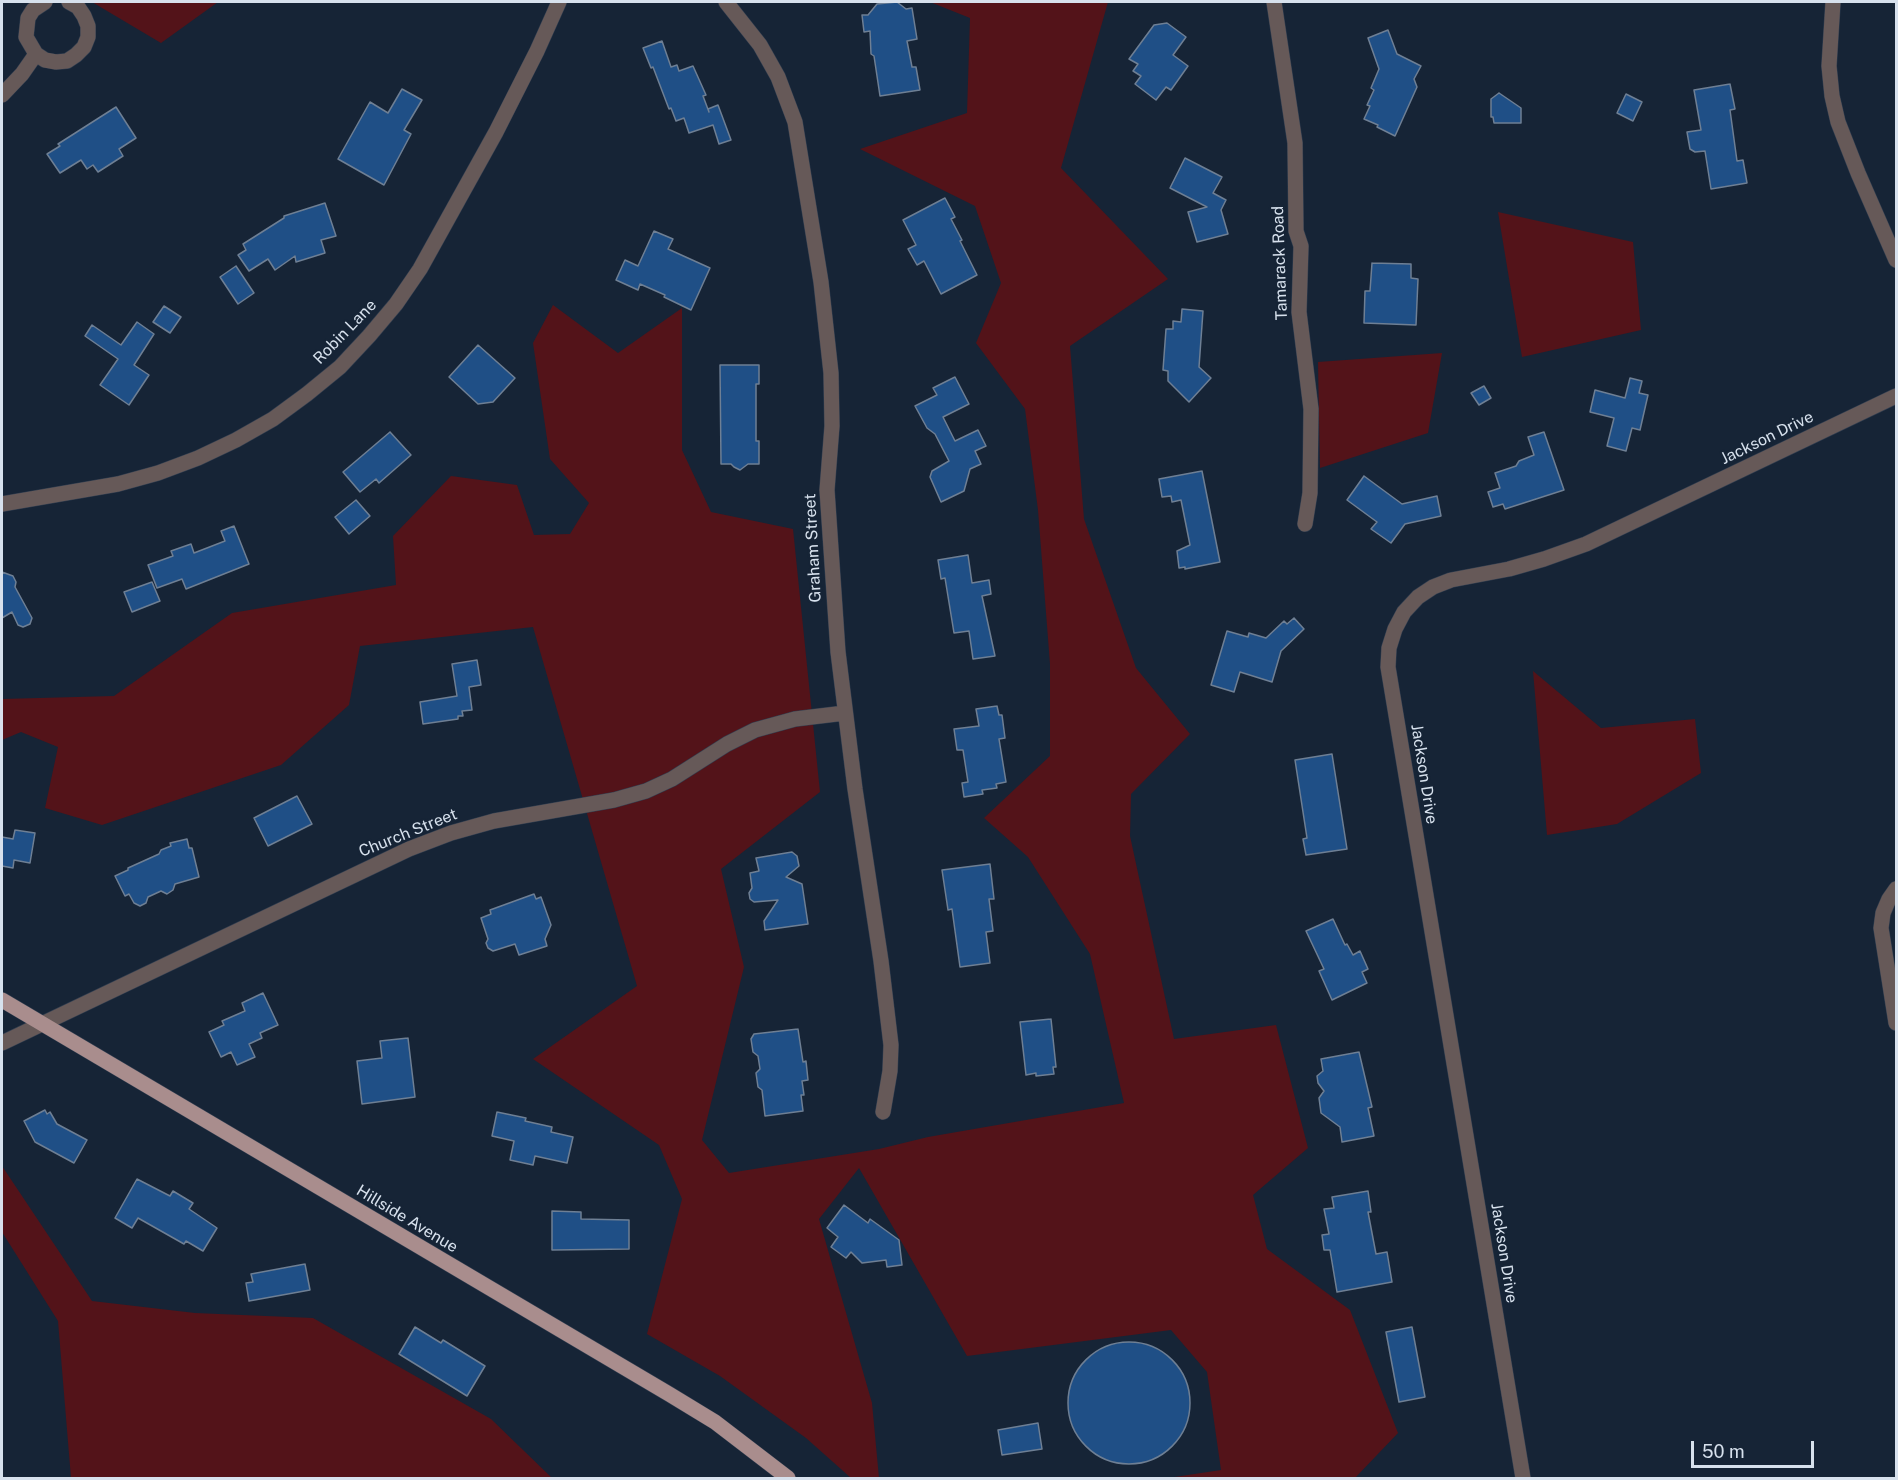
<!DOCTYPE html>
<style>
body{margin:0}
#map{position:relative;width:1898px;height:1480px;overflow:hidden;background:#162436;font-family:"Public Sans",sans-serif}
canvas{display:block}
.frame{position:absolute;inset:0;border:3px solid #d7e1ed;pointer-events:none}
.scale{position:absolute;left:1691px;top:1441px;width:123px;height:27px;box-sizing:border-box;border:3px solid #d7e1ed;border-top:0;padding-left:8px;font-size:18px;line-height:21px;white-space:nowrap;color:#d7e1ed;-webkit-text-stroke:4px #162436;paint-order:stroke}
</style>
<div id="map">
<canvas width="1898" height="1480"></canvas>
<div class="frame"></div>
<div class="scale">50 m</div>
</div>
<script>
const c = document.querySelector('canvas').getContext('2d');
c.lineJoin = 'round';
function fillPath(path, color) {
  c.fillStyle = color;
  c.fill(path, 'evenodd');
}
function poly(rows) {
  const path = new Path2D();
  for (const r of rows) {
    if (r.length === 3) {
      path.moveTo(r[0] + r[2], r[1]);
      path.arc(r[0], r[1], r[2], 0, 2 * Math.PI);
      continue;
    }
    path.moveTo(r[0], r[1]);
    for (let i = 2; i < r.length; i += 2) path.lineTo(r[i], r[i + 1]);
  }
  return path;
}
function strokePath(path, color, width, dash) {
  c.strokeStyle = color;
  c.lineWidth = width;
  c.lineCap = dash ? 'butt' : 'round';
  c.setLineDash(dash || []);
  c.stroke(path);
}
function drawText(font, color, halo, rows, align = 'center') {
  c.font = font + ' "Public Sans",sans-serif';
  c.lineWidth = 4.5;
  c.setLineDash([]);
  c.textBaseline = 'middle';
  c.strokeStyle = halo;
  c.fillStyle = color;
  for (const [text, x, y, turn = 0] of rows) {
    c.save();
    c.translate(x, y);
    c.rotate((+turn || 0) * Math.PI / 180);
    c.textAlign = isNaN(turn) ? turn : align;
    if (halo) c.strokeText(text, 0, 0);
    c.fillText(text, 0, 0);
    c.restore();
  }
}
fillPath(poly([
 [92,2,218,2,161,43],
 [930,2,1108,2,1061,168,1168,279,1070,346,1084,519,1136,668,1190,734,1131,794,1130,836,1174,1039,1276,1025,1308,1148,1253,1195,1267,1249,1350,1310,1398,1433,1355,1478,1168,1478,1221,1470,1207,1372,1171,1330,967,1356,859,1168,819,1219,872,1403,879,1478,851,1478,806,1438,720,1376,647,1334,682,1199,659,1145,533,1059,637,986,533,627,360,646,349,705,281,765,102,825,45,808,58,747,21,732,2,740,2,699,114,696,232,613,396,585,393,536,451,476,517,485,534,535,570,534,589,503,550,459,533,343,553,305,618,353,682,308,682,450,711,512,793,529,820,792,721,869,744,967,702,1140,729,1173,879,1149,928,1137,1124,1103,1090,954,1028,857,984,818,1050,756,1050,664,1038,510,1025,409,976,343,1001,283,975,206,860,149,967,113,970,18],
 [1498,212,1633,242,1641,330,1522,357],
 [1442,353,1428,433,1320,468,1318,362],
 [1533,671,1601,728,1695,719,1701,773,1617,824,1547,835],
 [2,1166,92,1301,195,1313,313,1318,491,1419,552,1478,71,1478,58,1321,2,1232]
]), '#531319');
const building = poly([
 [897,2,906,9,912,8,917,39,907,41,912,67,916,67,920,90,880,96,874,56,871,54,870,31,864,32,862,15,868,15,877,4,897,2],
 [1167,23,1186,37,1173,55,1188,66,1171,90,1166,87,1156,100,1135,84,1141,76,1133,71,1138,64,1129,59,1154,25,1167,23],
 [1388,30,1397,54,1421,66,1414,79,1417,87,1395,136,1377,127,1378,125,1364,119,1370,106,1367,105,1374,90,1371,88,1379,69,1368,38,1388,30],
 [662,41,671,67,677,65,679,71,693,66,706,95,703,96,709,112,708,109,718,105,731,140,719,144,713,125,689,133,684,118,676,121,671,108,669,109,653,67,651,68,643,48,662,41],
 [1730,84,1735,109,1730,110,1737,161,1743,160,1747,183,1711,189,1705,151,1695,152,1690,149,1687,132,1701,130,1694,90,1730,84],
 [402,89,422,100,404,130,411,134,384,185,338,159,370,102,388,113,402,89],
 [1499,93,1521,108,1521,123,1494,123,1493,117,1491,117,1491,99,1499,93],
 [1626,94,1642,102,1633,121,1617,113,1626,94],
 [116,107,136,138,119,149,123,156,98,172,93,165,87,169,81,160,60,173,47,154,60,146,58,144,116,107],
 [1185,158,1222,177,1213,193,1226,200,1221,210,1228,234,1197,242,1188,212,1207,207,1170,188,1185,158],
 [945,198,955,217,951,219,962,240,960,241,977,275,941,294,924,261,917,265,908,249,916,245,903,220,945,198],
 [325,203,336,236,321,240,325,253,296,262,295,256,275,270,268,259,249,271,238,255,246,250,243,244,284,218,284,216,325,203],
 [654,231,673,239,668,249,710,268,691,310,664,297,665,295,640,284,638,290,616,280,625,260,638,266,654,231],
 [1372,263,1411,264,1411,278,1418,279,1416,325,1364,323,1365,291,1370,291,1372,263],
 [236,266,254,293,238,304,220,277,236,266],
 [164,306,181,317,170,333,153,322,164,306],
 [1182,309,1203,311,1199,367,1211,378,1189,402,1168,381,1168,371,1163,370,1166,329,1173,329,1173,321,1181,322,1182,309],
 [137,322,154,334,134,365,149,375,129,405,100,385,118,359,85,336,92,325,121,345,137,322],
 [478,345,515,378,493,402,478,404,449,377,478,345],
 [720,365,759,365,759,384,756,384,756,441,759,441,759,464,748,464,740,470,734,467,731,464,721,464,720,365],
 [955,377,969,404,943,417,955,441,978,430,986,446,975,451,981,464,970,469,964,491,941,502,930,477,932,471,949,461,935,434,927,428,915,406,937,395,933,388,955,377],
 [1630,378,1642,381,1639,393,1648,395,1640,430,1632,428,1626,451,1607,446,1614,418,1590,412,1595,390,1625,398,1630,378],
 [1484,386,1491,398,1479,405,1471,393,1484,386],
 [390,432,411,455,379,483,376,479,360,492,343,472,390,432],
 [1544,432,1564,490,1505,509,1503,504,1493,507,1488,492,1500,488,1495,473,1516,466,1519,461,1534,455,1528,437,1544,432],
 [1202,471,1220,562,1185,569,1185,567,1179,568,1177,551,1190,545,1181,500,1172,502,1171,496,1162,497,1159,479,1202,471],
 [1364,476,1402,504,1437,496,1441,516,1405,524,1391,543,1371,529,1377,522,1347,500,1364,476],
 [356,500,370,516,349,534,335,517,356,500],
 [234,526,249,564,186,589,182,579,157,588,148,565,173,556,171,551,191,544,194,553,225,541,221,531,234,526],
 [968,555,972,583,989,580,991,594,982,596,995,656,973,659,969,631,954,633,945,578,941,579,938,560,968,555],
 [2,572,13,576,16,582,15,587,32,618,30,624,23,627,18,625,12,612,2,618,2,572],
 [152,582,160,601,132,612,124,592,152,582],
 [1294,618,1304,629,1281,651,1272,682,1240,672,1234,692,1211,685,1227,631,1248,637,1249,633,1266,638,1284,621,1287,624,1294,618],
 [477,660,481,685,469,687,472,710,462,711,463,716,458,716,458,719,423,724,420,702,457,696,452,664,477,660],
 [997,706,999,715,1002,715,1005,738,999,739,1006,782,996,784,997,788,982,790,983,794,964,797,962,783,968,782,963,750,957,750,954,729,979,726,976,709,997,706],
 [1332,754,1347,849,1306,855,1303,839,1307,838,1295,760,1332,754],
 [297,796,312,824,268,846,254,818,297,796],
 [15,830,35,833,30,863,14,860,13,868,2,866,2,837,13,839,15,830],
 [187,839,189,848,192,848,199,877,175,884,173,890,167,894,161,891,148,897,146,903,140,906,134,903,129,894,125,896,115,876,128,870,128,868,159,854,161,850,171,846,170,843,187,839],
 [792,852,797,856,799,866,786,877,802,884,808,924,765,930,764,921,778,900,754,902,750,899,749,893,752,888,750,873,759,871,756,858,792,852],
 [990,864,994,899,989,899,993,931,986,932,990,963,960,967,952,909,948,910,942,870,990,864],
 [534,894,536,899,541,897,551,925,545,939,547,946,519,955,515,944,493,951,488,948,486,943,488,939,481,918,491,914,490,910,534,894],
 [1333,919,1345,945,1347,944,1353,955,1360,951,1368,969,1362,972,1367,983,1332,1000,1319,971,1324,969,1306,931,1333,919],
 [263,993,278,1025,260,1033,262,1038,249,1044,255,1057,237,1065,231,1052,221,1057,209,1032,224,1025,222,1021,245,1011,242,1003,263,993],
 [1051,1019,1056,1067,1053,1067,1054,1074,1036,1076,1036,1073,1026,1075,1020,1022,1051,1019],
 [798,1029,803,1062,806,1061,808,1080,802,1081,804,1095,801,1095,803,1111,765,1116,762,1090,758,1087,756,1073,760,1069,758,1056,753,1052,751,1039,754,1034,798,1029],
 [408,1038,415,1097,362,1104,357,1061,382,1058,380,1041,408,1038],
 [1359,1052,1372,1107,1368,1108,1374,1136,1342,1142,1340,1127,1321,1113,1319,1098,1324,1091,1318,1083,1317,1076,1323,1071,1321,1059,1359,1052],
 [45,1110,47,1114,50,1112,57,1124,87,1140,74,1163,35,1142,24,1121,45,1110],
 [497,1112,526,1118,525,1121,552,1127,551,1132,573,1137,567,1163,535,1156,533,1165,510,1160,514,1141,492,1136,497,1112],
 [137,1179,170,1196,173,1191,193,1203,189,1209,217,1228,203,1251,186,1241,184,1244,138,1218,132,1228,115,1218,137,1179],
 [1368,1191,1371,1212,1368,1212,1376,1254,1387,1252,1392,1282,1337,1292,1330,1250,1324,1250,1322,1235,1329,1234,1324,1209,1334,1208,1332,1197,1368,1191],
 [844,1205,868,1223,870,1219,899,1240,902,1265,887,1267,886,1260,862,1263,851,1252,846,1258,831,1247,838,1237,827,1228,844,1205],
 [552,1211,581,1212,581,1219,629,1220,629,1249,552,1250,552,1211],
 [305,1264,310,1290,249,1301,246,1283,253,1282,251,1274,305,1264],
 [415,1327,441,1343,443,1340,485,1366,467,1396,399,1354,415,1327],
 [1412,1327,1425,1397,1399,1402,1386,1332,1412,1327],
 [1129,1403,61],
 [1038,1423,1042,1449,1002,1455,998,1430,1038,1423]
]);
fillPath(building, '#1f4f86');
strokePath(building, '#6e7f94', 1.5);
const minor = poly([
 [45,2,33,10,28,18,26,37,36,54,45,60,56,62,67,61,76,55,84,47,88,37,88,26,84,16,78,7,69,2],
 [726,2,760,45,778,77,795,122,821,282,831,373,832,426,827,490,838,652,855,789,881,961,891,1045,890,1071,883,1112],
 [1274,2,1295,143,1296,231,1301,246,1299,312,1311,409,1310,493,1305,524],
 [1833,2,1829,66,1832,96,1838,122,1858,173,1896,260],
 [2,95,22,74,36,54],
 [2,504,118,484,158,473,198,458,236,440,273,419,307,394,340,367,369,336,396,304,420,269,496,132,537,51,559,2],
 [1896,889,1889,899,1883,913,1881,928,1896,1023],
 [2,1043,409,849,451,833,494,821,614,800,646,791,672,779,727,744,755,730,795,719,845,713],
 [1523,1478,1388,667,1389,648,1395,629,1404,612,1418,597,1433,587,1451,580,1509,569,1544,559,1586,544,1896,396]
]);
const major = poly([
 [2,1000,669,1394,715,1422,788,1478]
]);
strokePath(minor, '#313e50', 16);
strokePath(major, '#313e50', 16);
strokePath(minor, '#665958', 15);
strokePath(major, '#a98d8d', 15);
drawText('16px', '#d7e1ed', '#162436', [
 ["Tamarack Road",1280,263,-92],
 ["Robin Lane",345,332,-46],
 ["Jackson Drive",1767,438,-26],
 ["Graham Street",813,548,-93],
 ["Jackson Drive",1424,774,81],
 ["Church Street",408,833,-22],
 ["Hillside Avenue",407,1219,31],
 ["Jackson Drive",1504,1253,81]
]);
</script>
